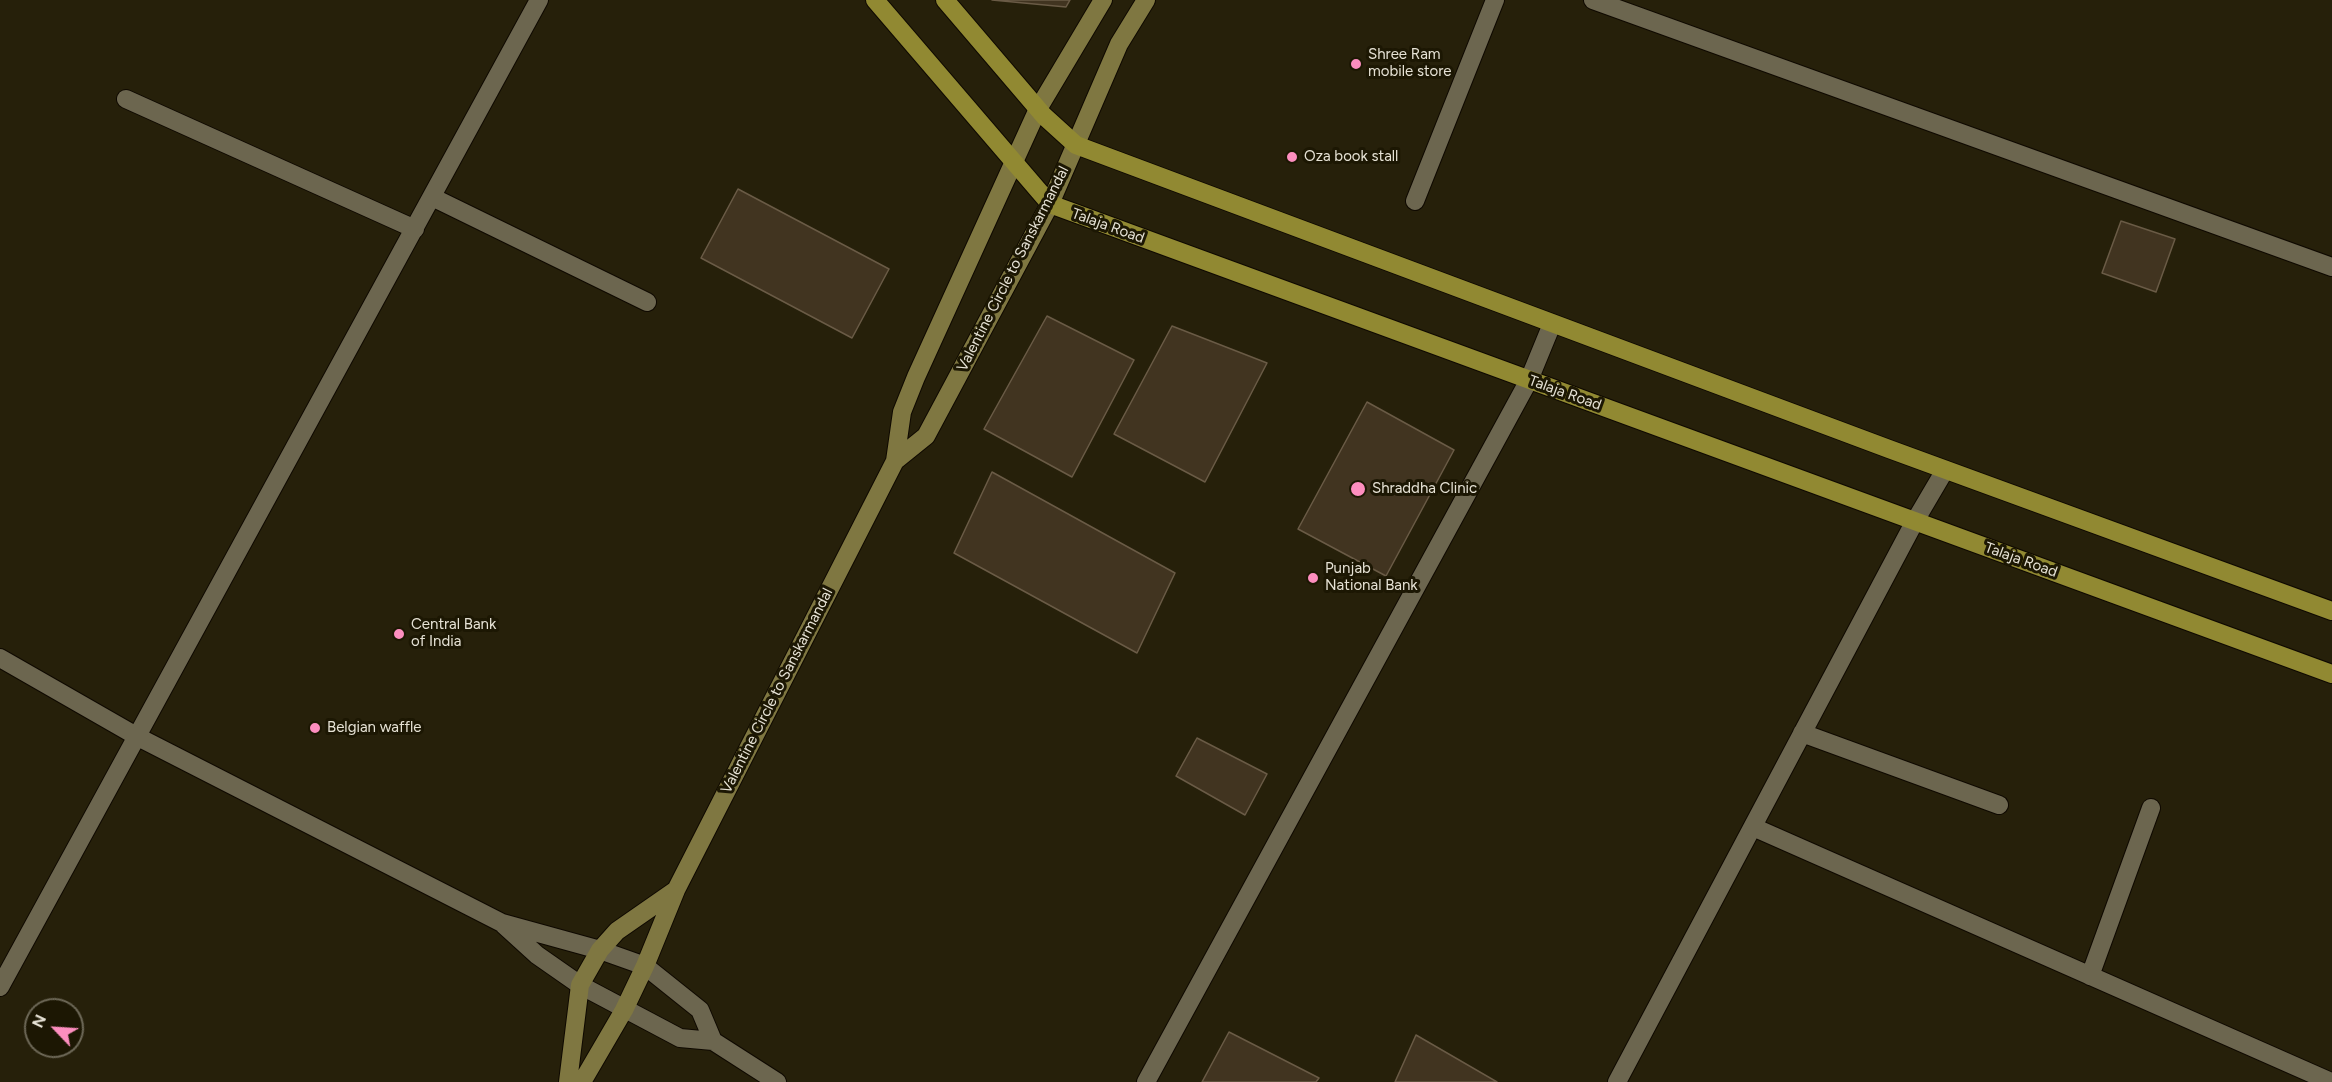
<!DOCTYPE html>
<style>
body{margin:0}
#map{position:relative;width:2332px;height:1082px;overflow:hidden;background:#26200a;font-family:Figtree,sans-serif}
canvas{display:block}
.north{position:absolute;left:24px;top:998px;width:60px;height:60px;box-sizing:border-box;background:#1c1703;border:2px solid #6d6857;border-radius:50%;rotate:295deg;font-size:16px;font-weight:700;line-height:24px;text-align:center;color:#e6e2d5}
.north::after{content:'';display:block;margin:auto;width:21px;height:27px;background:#fd8ebf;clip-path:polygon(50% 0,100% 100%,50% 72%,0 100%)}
</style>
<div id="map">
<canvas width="2332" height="1082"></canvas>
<div class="north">N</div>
</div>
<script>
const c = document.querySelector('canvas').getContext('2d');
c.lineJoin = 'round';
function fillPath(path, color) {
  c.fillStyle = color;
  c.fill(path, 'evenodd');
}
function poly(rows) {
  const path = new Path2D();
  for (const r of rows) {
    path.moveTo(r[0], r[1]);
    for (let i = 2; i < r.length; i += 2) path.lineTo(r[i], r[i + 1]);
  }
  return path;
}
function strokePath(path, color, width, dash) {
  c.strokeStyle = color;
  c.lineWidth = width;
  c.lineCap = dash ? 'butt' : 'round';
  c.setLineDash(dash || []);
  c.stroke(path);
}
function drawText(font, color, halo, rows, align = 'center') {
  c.font = font + ' Figtree,sans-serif';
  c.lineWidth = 6;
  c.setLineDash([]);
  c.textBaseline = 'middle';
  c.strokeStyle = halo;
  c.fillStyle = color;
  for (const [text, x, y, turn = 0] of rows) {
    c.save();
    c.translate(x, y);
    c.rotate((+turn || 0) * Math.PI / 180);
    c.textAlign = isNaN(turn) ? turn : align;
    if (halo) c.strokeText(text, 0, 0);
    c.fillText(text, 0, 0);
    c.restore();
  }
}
const building = poly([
 [992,0,1070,0,1066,7,992,0],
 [738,189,889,269,852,338,701,258,738,189],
 [2121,221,2175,239,2156,292,2102,273,2121,221],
 [1047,316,1134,360,1072,477,984,429,1047,316],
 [1172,326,1267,363,1205,482,1114,434,1172,326],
 [1367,402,1454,450,1386,576,1298,529,1367,402],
 [992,472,1175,573,1137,653,954,553,992,472],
 [1197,738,1267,774,1245,815,1176,776,1197,738],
 [1229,1032,1319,1078,1316,1082,1202,1082,1229,1032],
 [1416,1035,1497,1082,1395,1082,1416,1035]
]);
fillPath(building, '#413420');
strokePath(building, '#6a5b46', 1.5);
const street = poly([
 [1593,0,2332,267],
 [126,99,415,229],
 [432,197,647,302],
 [1415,201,1495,0],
 [0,658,138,737,502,923,600,950,645,966,700,1010,713,1041],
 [1802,733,1999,805],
 [1753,827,2331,1082],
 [504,925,537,955,580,985,680,1038,713,1041,777,1082],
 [2090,976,2151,808],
 [0,987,539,0],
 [1146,1082,1529,380,1552,324],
 [1617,1082,1915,521,1945,470]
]);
const secondary = poly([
 [895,461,926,436,1050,204,1119,44,1146,0],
 [568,1082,580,985,600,950,617,931,676,890],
 [582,1082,624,1010,645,966,676,890,895,461,902,412,916,377,1038,109,1103,0]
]);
const primary = poly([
 [875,0,1050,204,2332,674],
 [945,0,1044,116,1076,145,1889,449,2332,611]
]);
strokePath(street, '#0f0900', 20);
strokePath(secondary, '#0f0900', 20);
strokePath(primary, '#0f0900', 20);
strokePath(street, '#6c664f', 18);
strokePath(secondary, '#7f7741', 18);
strokePath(primary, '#918932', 18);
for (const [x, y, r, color] of [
 [1356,64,6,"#fd8ebf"],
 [1292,157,6,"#fd8ebf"],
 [1358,489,8,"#fd8ebf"],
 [1313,578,6,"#fd8ebf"],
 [399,634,6,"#fd8ebf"],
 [315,728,6,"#fd8ebf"]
]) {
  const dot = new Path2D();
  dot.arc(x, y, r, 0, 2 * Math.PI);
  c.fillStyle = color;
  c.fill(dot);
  strokePath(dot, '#1c1703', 2);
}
drawText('15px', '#e6e2d5', '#1c1703', [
 ["Shree Ram",1368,55],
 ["mobile store",1368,72],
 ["Oza book stall",1304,157],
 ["Shraddha Clinic",1372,489],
 ["Punjab",1325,569],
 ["National Bank",1325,586],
 ["Central Bank",411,625],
 ["of India",411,642],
 ["Belgian waffle",327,728]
], 'left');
drawText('15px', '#e6e2d5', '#1c1703', [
 ["Talaja Road",1108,226,20],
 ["Valentine Circle to Sanskarmandal",1013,269,-63],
 ["Talaja Road",1565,393,20],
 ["Talaja Road",2021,560,20],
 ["Valentine Circle to Sanskarmandal",777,691,-63]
]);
</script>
